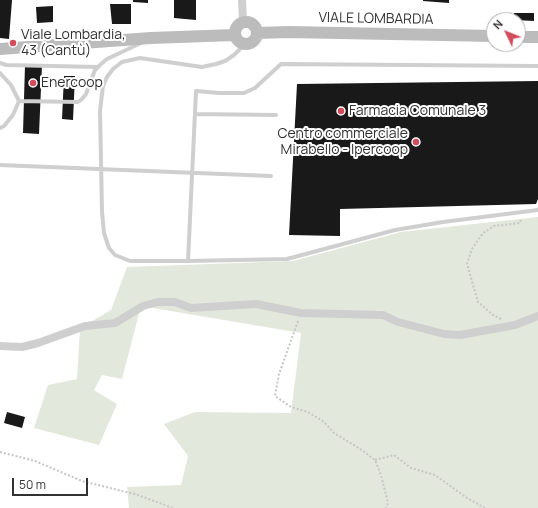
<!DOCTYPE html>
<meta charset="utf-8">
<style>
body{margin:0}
#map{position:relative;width:538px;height:508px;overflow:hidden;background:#fff;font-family:Manrope,sans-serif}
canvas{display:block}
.north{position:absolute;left:486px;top:12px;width:40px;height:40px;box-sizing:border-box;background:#fff;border:1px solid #adadad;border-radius:50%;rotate:313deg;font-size:11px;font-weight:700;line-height:16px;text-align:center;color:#323232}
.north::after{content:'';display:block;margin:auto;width:14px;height:18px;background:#d24c5d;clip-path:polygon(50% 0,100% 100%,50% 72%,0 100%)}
.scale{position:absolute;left:12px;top:478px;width:76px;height:18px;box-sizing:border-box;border:2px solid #323232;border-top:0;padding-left:5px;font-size:12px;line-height:14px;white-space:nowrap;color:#323232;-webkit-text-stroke:3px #fff;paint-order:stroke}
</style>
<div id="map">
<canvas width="538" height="508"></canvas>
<div class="north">N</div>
<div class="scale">50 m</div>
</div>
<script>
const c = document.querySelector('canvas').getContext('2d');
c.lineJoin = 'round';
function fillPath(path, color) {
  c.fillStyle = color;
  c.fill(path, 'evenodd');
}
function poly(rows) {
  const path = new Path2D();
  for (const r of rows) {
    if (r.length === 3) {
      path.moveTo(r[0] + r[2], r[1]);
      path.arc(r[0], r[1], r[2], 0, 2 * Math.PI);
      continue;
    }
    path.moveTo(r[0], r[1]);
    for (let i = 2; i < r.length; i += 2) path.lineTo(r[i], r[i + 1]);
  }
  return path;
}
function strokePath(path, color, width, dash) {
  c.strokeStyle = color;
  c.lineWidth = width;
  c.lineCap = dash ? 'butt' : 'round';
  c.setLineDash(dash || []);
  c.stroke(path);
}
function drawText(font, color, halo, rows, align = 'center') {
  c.font = font + ' Manrope,sans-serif';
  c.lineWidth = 4;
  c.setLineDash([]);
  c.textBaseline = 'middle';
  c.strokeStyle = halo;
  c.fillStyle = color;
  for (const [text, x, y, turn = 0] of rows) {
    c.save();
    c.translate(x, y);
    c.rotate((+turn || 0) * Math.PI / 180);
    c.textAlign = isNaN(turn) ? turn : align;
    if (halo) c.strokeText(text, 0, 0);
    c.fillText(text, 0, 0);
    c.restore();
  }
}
fillPath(poly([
 [538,217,538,508,129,508,127,487,181,485,188,456,164,424,195,412,291,413,301,333,141,306,122,379,102,375,94,390,117,404,99,445,34,428,48,385,77,379,80,328,111,310,127,267,293,261,401,232]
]), '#e3e8dd');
fillPath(poly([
 [0,0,12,0,9,39,0,38],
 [133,0,148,0,148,3,133,2],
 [174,0,196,0,196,20,174,18],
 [423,0,449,0,449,3,423,1],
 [110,4,131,4,131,24,112,24],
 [53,6,53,22,37,23,36,7],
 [514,13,534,13,534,21,514,20],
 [25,65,42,65,39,134,23,133],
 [64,76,75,76,73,120,62,119],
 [538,81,538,199,536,204,340,209,340,236,289,235,297,84],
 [7,412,25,417,22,428,4,423]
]), '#191919');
strokePath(poly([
 [501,319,493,315,478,302,467,264,472,249,483,233,494,226,520,223,521,219],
 [298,321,279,374,275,396,291,407,308,412,324,422,334,433,362,450,375,460,381,475,388,503,386,508],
 [0,452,35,461,82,481,138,495,173,508],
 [375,460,394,455,411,468,435,475,467,498,485,508]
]), '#c6c6c6', 2, [2, 2]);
strokePath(poly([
 [241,43,240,49,234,55,225,61,216,64,202,67,140,58,122,62,113,69,107,77,103,86,102,94,100,111,102,212,104,233,109,248,115,255,130,261,188,261,287,259,395,230,443,222,538,210],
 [0,63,6,65,97,67],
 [0,73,11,85,19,101,78,102,82,99,86,94,95,70,101,64,107,59,141,43],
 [195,114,276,115],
 [0,128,4,126,13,115,19,101],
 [0,165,271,176],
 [188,261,196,91,219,93,244,93,255,88,281,64,538,66]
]), '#cfcfcf', 4);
strokePath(poly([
 [242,0,243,21],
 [0,346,22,347,38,343,85,326,115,323,143,306,158,302,175,302,191,308,256,304,301,313,383,315,398,322,444,334,460,335,515,325,538,316]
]), '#cfcfcf', 8);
strokePath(poly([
 [246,33,11],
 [257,33,288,32,494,36],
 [518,37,538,37],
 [0,49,151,38,234,35]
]), '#bcbcbc', 12);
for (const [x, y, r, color] of [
 [13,43,4,"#d24c5d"],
 [33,83,4,"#d24c5d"],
 [341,111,4,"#d24c5d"],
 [416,142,4,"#d24c5d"]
]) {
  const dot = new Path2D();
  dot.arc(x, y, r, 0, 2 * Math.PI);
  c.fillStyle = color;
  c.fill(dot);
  strokePath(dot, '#fff', 1.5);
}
drawText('14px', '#323232', '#fff', [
 ["VIALE LOMBARDIA",376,19,1]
]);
drawText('14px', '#323232', '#fff', [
 ["Viale Lombardia,",21,35],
 ["43 (Cantù)",21,51],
 ["Enercoop",41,83],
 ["Farmacia Comunale 3",349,111],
 ["Centro commerciale",408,134,"right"],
 ["Mirabello - Ipercoop",408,150,"right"]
], 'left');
</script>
